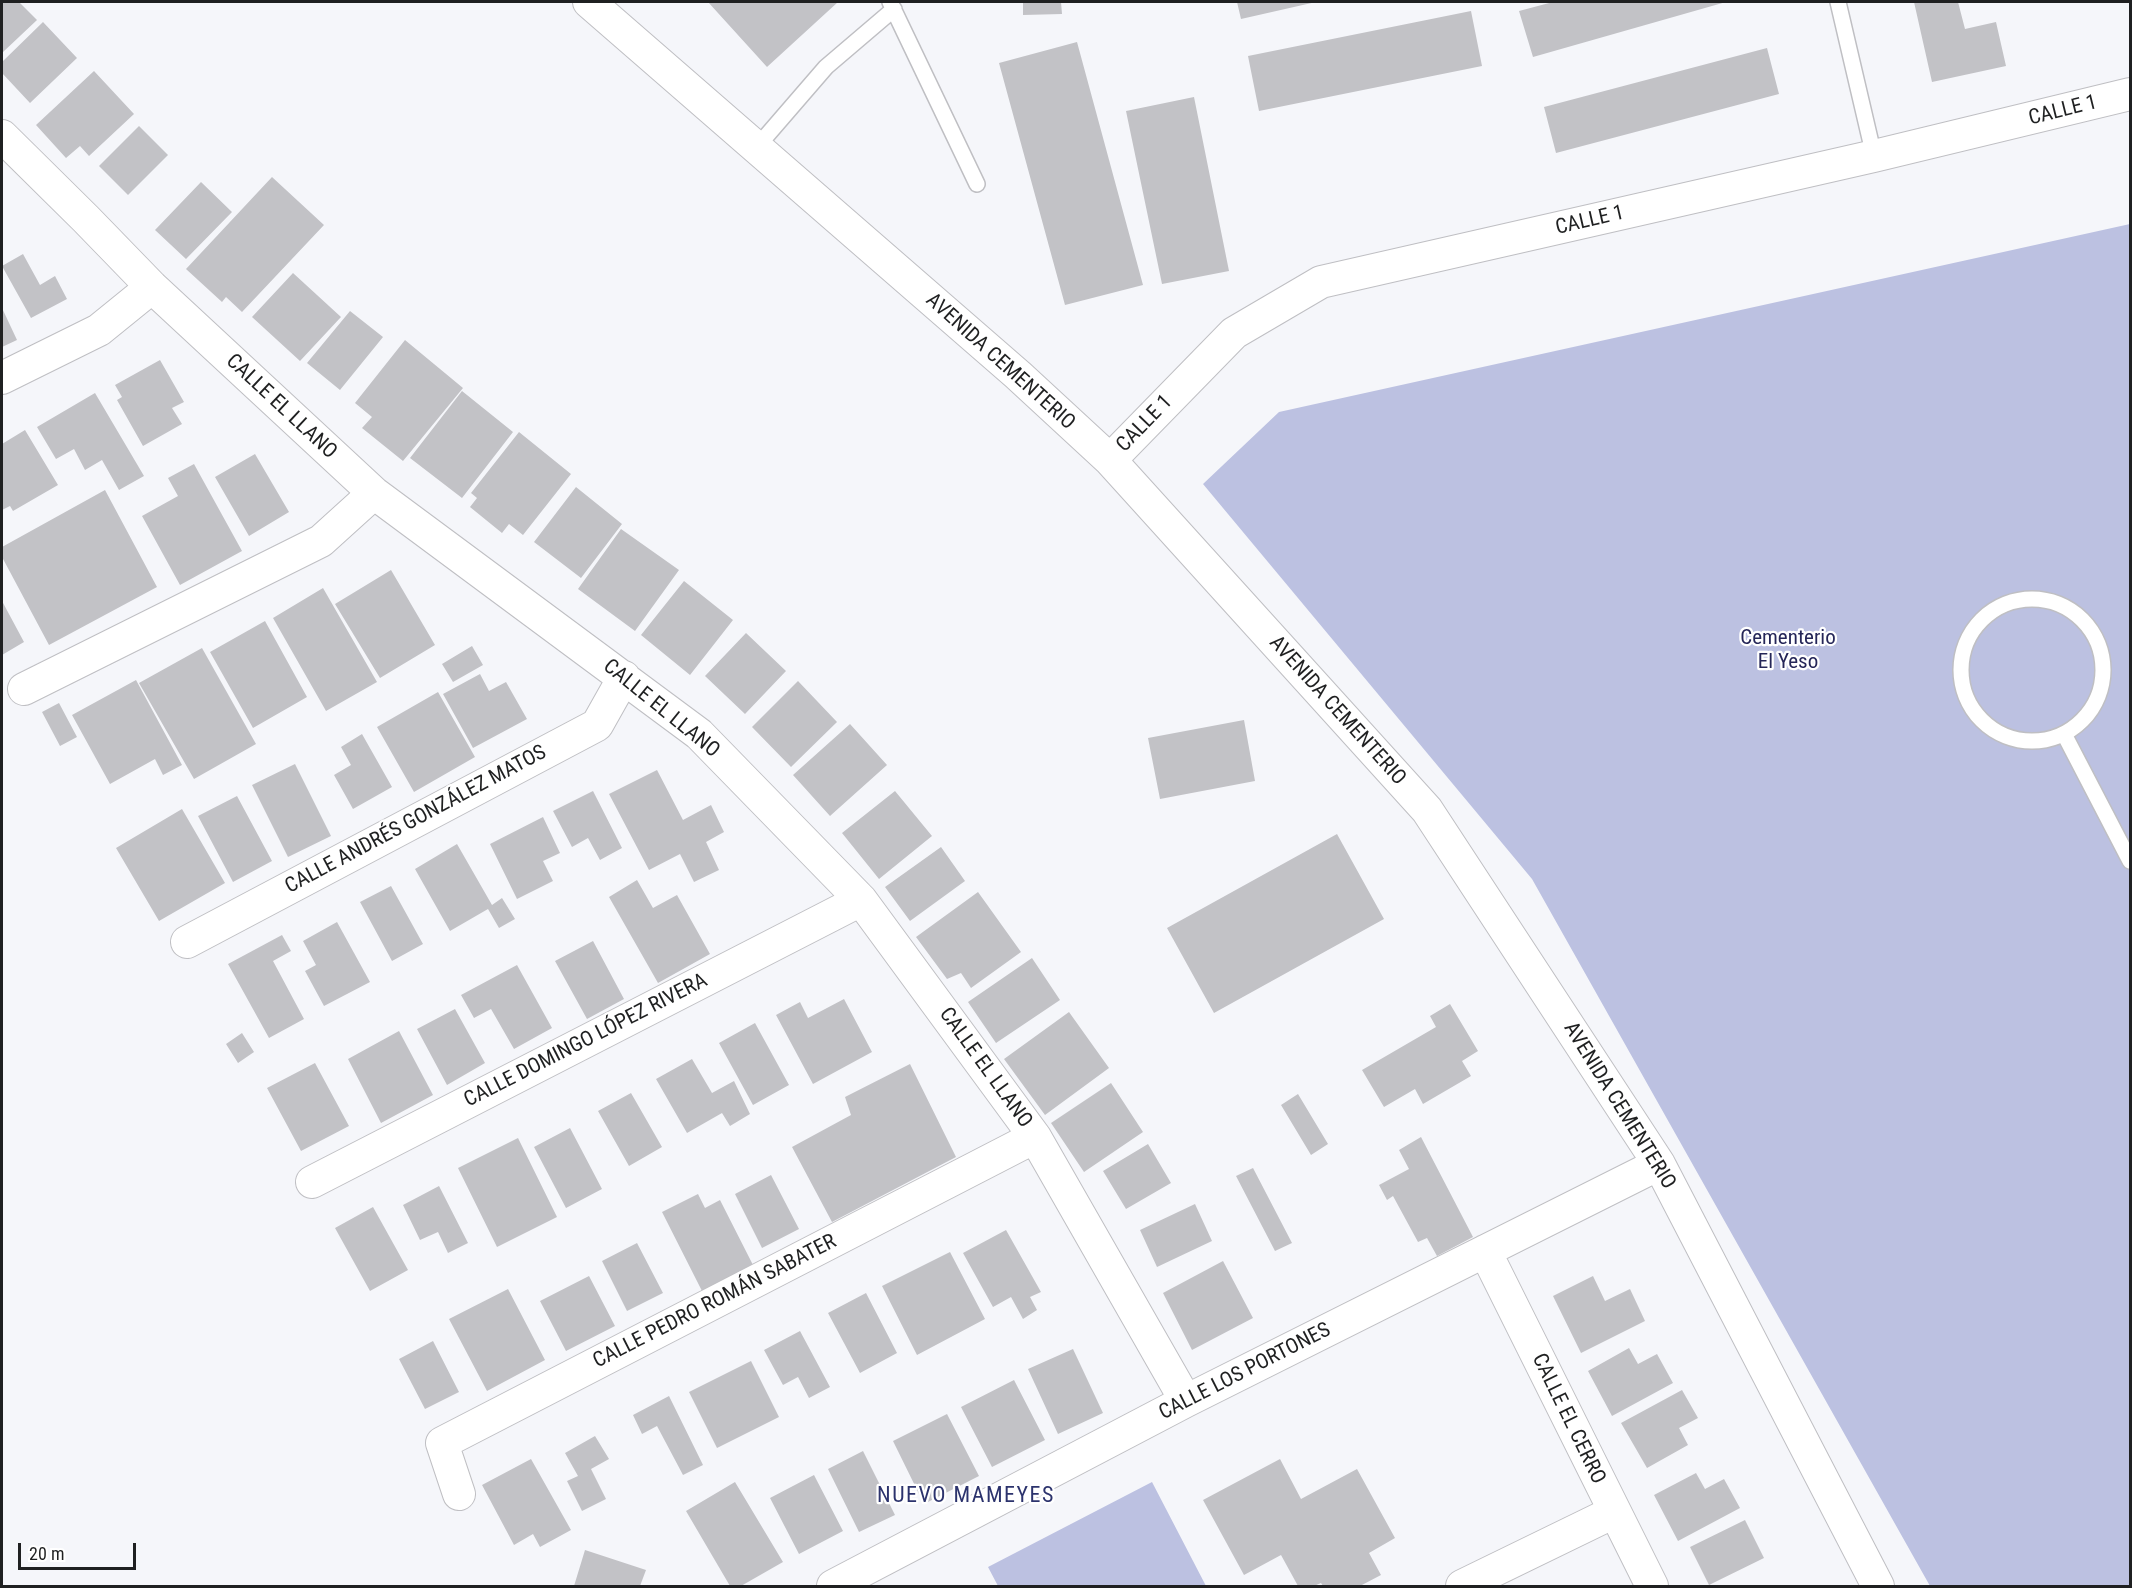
<!DOCTYPE html>
<meta charset="utf-8">
<style>
body{margin:0}
#map{position:relative;width:2132px;height:1588px;overflow:hidden;background:#f5f6fa;font-family:"Roboto Condensed",sans-serif}
canvas{display:block}
.frame{position:absolute;inset:0;border:3px solid #1f2021;pointer-events:none}
.scale{position:absolute;left:18px;top:1543px;width:118px;height:27px;box-sizing:border-box;border:3px solid #1f2021;border-top:0;padding-left:8px;font-size:18px;line-height:21px;white-space:nowrap;color:#1f2021;-webkit-text-stroke:4px #fff;paint-order:stroke}
</style>
<div id="map">
<canvas width="2132" height="1588"></canvas>
<div class="frame"></div>
<div class="scale">20 m</div>
</div>
<script>
const c = document.querySelector('canvas').getContext('2d');
c.lineJoin = 'round';
function fillPath(path, color) {
  c.fillStyle = color;
  c.fill(path, 'evenodd');
}
function poly(rows) {
  const path = new Path2D();
  for (const r of rows) {
    if (r.length === 3) {
      path.moveTo(r[0] + r[2], r[1]);
      path.arc(r[0], r[1], r[2], 0, 2 * Math.PI);
      continue;
    }
    path.moveTo(r[0], r[1]);
    for (let i = 2; i < r.length; i += 2) path.lineTo(r[i], r[i + 1]);
  }
  return path;
}
function strokePath(path, color, width, dash) {
  c.strokeStyle = color;
  c.lineWidth = width;
  c.lineCap = dash ? 'butt' : 'round';
  c.setLineDash(dash || []);
  c.stroke(path);
}
function drawText(font, color, halo, rows, align = 'center') {
  c.font = font + ' "Roboto Condensed",sans-serif';
  c.lineWidth = 4.5;
  c.setLineDash([]);
  c.textBaseline = 'middle';
  c.strokeStyle = halo;
  c.fillStyle = color;
  for (const [text, x, y, turn = 0] of rows) {
    c.save();
    c.translate(x, y);
    c.rotate((+turn || 0) * Math.PI / 180);
    c.textAlign = isNaN(turn) ? turn : align;
    if (halo) c.strokeText(text, 0, 0);
    c.fillText(text, 0, 0);
    c.restore();
  }
}
fillPath(poly([
 [2130,224,2130,1586,1930,1586,1532,879,1203,484,1279,412],
 [1152,1482,1206,1586,998,1586,988,1567]
]), '#bcc1e1');
fillPath(poly([
 [2,2,19,2,37,20,2,53],
 [708,2,838,2,767,67],
 [1023,2,1061,2,1062,14,1023,15],
 [1237,2,1316,2,1241,19],
 [1553,2,1726,2,1533,57,1519,11],
 [1914,2,1958,2,1965,29,1996,22,2006,66,1932,82],
 [1471,11,1482,66,1259,111,1248,56],
 [43,22,77,58,30,103,2,73,2,62],
 [1077,42,1143,285,1065,305,999,63],
 [1767,48,1779,94,1556,153,1544,107],
 [94,71,134,114,89,156,80,146,66,158,36,125],
 [1194,97,1229,271,1162,284,1126,111],
 [139,126,168,155,128,195,99,166],
 [272,177,324,225,242,312,226,297,222,302,186,269],
 [201,182,232,212,186,259,155,230],
 [23,254,40,285,55,276,67,299,31,318,2,266],
 [293,273,341,317,300,361,252,317],
 [2,308,17,340,2,347],
 [350,311,383,337,340,390,307,363],
 [405,340,463,388,403,461,362,428,372,417,355,403],
 [160,360,184,402,172,408,182,424,143,446,117,400,122,397,115,385],
 [462,391,513,432,462,498,410,458],
 [95,393,144,476,119,490,102,460,85,470,74,449,56,459,37,427],
 [25,430,58,485,13,511,10,506,2,510,2,444],
 [519,432,571,474,523,535,509,524,502,533,470,507,477,498,471,493],
 [255,454,289,512,249,536,215,477],
 [194,464,242,551,180,585,142,516,178,496,168,478],
 [576,487,622,524,581,578,534,542],
 [105,490,157,587,49,645,2,557,2,547],
 [621,529,679,570,635,631,578,589],
 [391,570,435,645,380,678,335,604],
 [684,581,733,620,690,675,641,635],
 [323,588,377,682,326,711,273,618],
 [2,601,24,642,2,655],
 [265,621,307,697,253,728,210,652],
 [746,633,786,671,745,714,705,676],
 [472,646,483,665,453,682,442,664],
 [202,648,256,744,194,779,139,683],
 [480,674,489,691,506,682,527,719,473,748,443,694],
 [136,680,182,765,163,775,155,759,110,784,72,715],
 [798,681,837,722,791,767,752,727],
 [438,692,475,757,414,792,377,727],
 [59,703,77,737,60,746,42,712],
 [1244,720,1255,781,1160,799,1148,738],
 [850,724,887,765,830,816,793,775],
 [362,734,392,787,353,809,334,775,351,765,341,747],
 [295,764,331,836,288,857,252,785],
 [657,770,683,820,711,805,724,832,706,842,719,870,694,882,680,854,649,870,609,794],
 [593,791,622,848,600,860,588,838,572,847,553,811],
 [895,791,932,836,879,879,842,833],
 [237,796,272,861,233,882,198,816],
 [182,809,225,883,159,921,116,848],
 [543,817,560,853,543,861,553,881,517,899,490,844],
 [1337,834,1384,919,1214,1013,1167,928],
 [457,844,492,905,502,898,515,919,499,928,488,909,450,931,415,869],
 [941,847,965,881,910,921,885,887],
 [637,880,653,908,677,895,710,954,658,983,609,897],
 [391,886,423,944,392,961,360,902],
 [978,892,1021,952,971,988,961,973,947,979,916,937],
 [337,922,370,982,324,1006,305,971,316,965,303,941],
 [282,935,291,951,273,961,304,1019,269,1038,228,964],
 [593,941,624,999,587,1019,555,961],
 [1032,958,1060,1000,996,1043,968,1002],
 [517,965,552,1028,514,1049,491,1009,474,1018,461,995],
 [844,999,872,1052,813,1084,776,1015,800,1002,808,1018],
 [1450,1004,1478,1051,1462,1061,1471,1076,1423,1104,1415,1089,1384,1107,1362,1070,1436,1027,1430,1016],
 [455,1009,485,1063,447,1085,417,1029],
 [1069,1012,1109,1068,1045,1115,1004,1059],
 [755,1023,789,1085,753,1105,719,1043],
 [399,1031,433,1095,381,1123,348,1059],
 [242,1033,254,1052,238,1063,226,1044],
 [692,1059,712,1093,734,1081,750,1114,730,1126,722,1113,687,1133,656,1079],
 [315,1063,349,1126,301,1151,267,1088],
 [910,1064,956,1157,832,1222,792,1147,851,1115,845,1097],
 [1111,1083,1143,1132,1084,1172,1051,1123],
 [631,1093,662,1147,629,1166,598,1111],
 [1298,1094,1328,1144,1311,1155,1281,1105],
 [570,1128,602,1189,566,1208,534,1147],
 [1421,1137,1473,1237,1437,1256,1427,1238,1418,1242,1393,1196,1387,1200,1379,1185,1409,1169,1399,1150],
 [518,1138,557,1217,497,1247,458,1168],
 [1148,1144,1171,1183,1126,1209,1103,1171],
 [1253,1168,1292,1243,1275,1251,1236,1176],
 [771,1175,799,1229,762,1248,735,1194],
 [439,1186,468,1243,448,1253,438,1232,420,1240,403,1205],
 [698,1194,705,1208,720,1200,753,1265,702,1291,662,1212],
 [1195,1204,1212,1241,1157,1267,1140,1230],
 [373,1207,408,1270,370,1291,335,1228],
 [1006,1230,1041,1292,1030,1297,1037,1310,1023,1319,1011,1297,993,1307,963,1253],
 [637,1243,663,1293,627,1311,602,1261],
 [950,1252,985,1319,917,1355,882,1286],
 [1223,1261,1253,1318,1192,1350,1163,1293],
 [589,1276,615,1326,566,1351,540,1301],
 [1593,1276,1605,1301,1630,1289,1645,1321,1581,1353,1553,1296],
 [508,1289,545,1360,487,1391,449,1319],
 [866,1293,897,1353,860,1373,828,1313],
 [800,1331,830,1387,809,1398,798,1377,783,1385,764,1350],
 [433,1341,459,1392,425,1409,399,1359],
 [1629,1348,1638,1364,1657,1354,1673,1383,1612,1416,1588,1371],
 [1073,1349,1103,1413,1058,1434,1028,1369],
 [751,1361,779,1417,717,1448,689,1392],
 [1014,1380,1045,1440,992,1467,961,1407],
 [1682,1390,1698,1418,1679,1428,1688,1445,1647,1468,1621,1423],
 [669,1396,703,1465,683,1475,657,1426,642,1434,633,1415],
 [947,1414,979,1476,924,1504,893,1441],
 [595,1436,609,1459,591,1469,606,1499,582,1511,567,1481,578,1476,565,1453],
 [863,1451,895,1515,859,1532,828,1469],
 [531,1459,571,1530,540,1547,533,1534,514,1545,482,1485],
 [1280,1459,1301,1499,1357,1469,1395,1538,1369,1553,1381,1575,1360,1586,1323,1586,1321,1583,1314,1586,1298,1586,1281,1555,1244,1575,1203,1500],
 [1696,1473,1705,1489,1724,1479,1740,1508,1678,1541,1654,1495],
 [814,1475,843,1531,799,1554,770,1498],
 [735,1482,783,1562,741,1586,730,1586,686,1511],
 [1745,1520,1764,1558,1709,1585,1690,1547],
 [585,1550,646,1570,640,1586,574,1586]
]), '#c2c2c6');
const service = poly([
 [890,2,977,184],
 [1838,2,1874,156],
 [756,148,826,67,894,9],
 [2032,670,71],
 [2064,734,2130,861]
]);
const minor = poly([
 [589,2,1018,375,1110,460,1427,810,1659,1164,1878,1586],
 [2,136,86,219,152,287,374,493,699,734,861,900,1035,1137,1186,1401],
 [2,378,99,330,152,287],
 [1110,460,1234,333,1321,282,1874,156,2130,94],
 [24,689,321,541,374,493],
 [187,942,597,725,624,677],
 [312,1182,861,900],
 [1485,1251,1652,1586],
 [459,1494,442,1443,1035,1137],
 [833,1586,1186,1401,1659,1164],
 [1462,1586,1614,1512]
]);
strokePath(service, '#bfbfc3', 18);
strokePath(minor, '#bfbfc3', 34);
strokePath(service, '#fff', 15);
strokePath(minor, '#fff', 32);
drawText('21px', '#1f2021', '#fff', [
 ["CALLE 1",2063,111,-14],
 ["CALLE 1",1590,221,-13],
 ["AVENIDA CEMENTERIO",1000,362,42],
 ["CALLE EL LLANO",281,407,43],
 ["CALLE 1",1145,424,-46],
 ["CALLE EL LLANO",661,709,39],
 ["AVENIDA CEMENTERIO",1337,711,48],
 ["CALLE ANDRÉS GONZÁLEZ MATOS",416,820,-28],
 ["CALLE DOMINGO LÓPEZ RIVERA",586,1041,-27],
 ["CALLE EL LLANO",985,1068,54],
 ["AVENIDA CEMENTERIO",1619,1106,58],
 ["CALLE PEDRO ROMÁN SABATER",715,1302,-27],
 ["CALLE LOS PORTONES",1245,1372,-27],
 ["CALLE EL CERRO",1568,1419,64]
]);
drawText('21px', '#252658', '#fff', [
 ["Cementerio",1788,639],
 ["El Yeso",1788,663]
]);
c.letterSpacing = '1.5px';
drawText('22px', '#2c336d', '#fff', [
 ["NUEVO MAMEYES",966,1496]
]);
c.letterSpacing = '0px';
</script>
